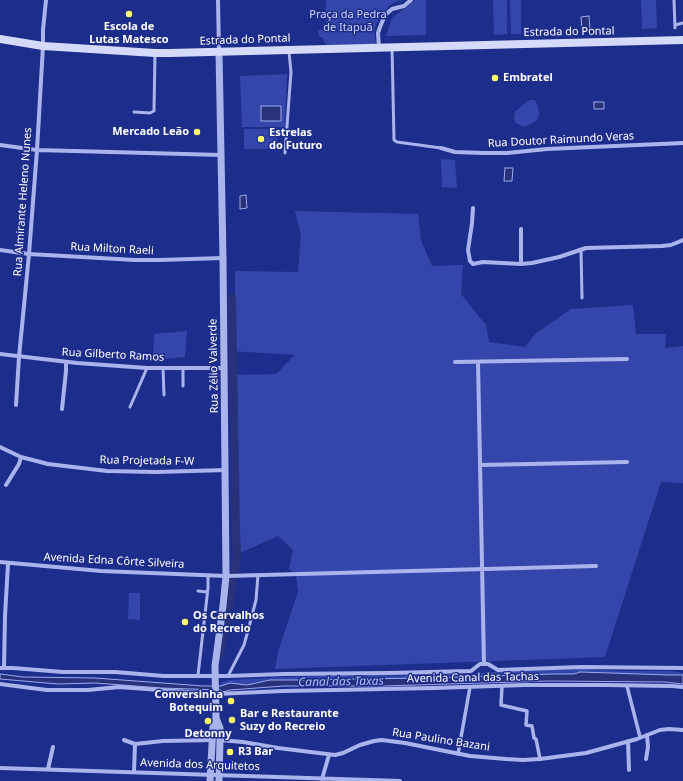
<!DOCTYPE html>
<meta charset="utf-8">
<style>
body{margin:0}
canvas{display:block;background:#1d2d8b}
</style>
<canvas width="683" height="781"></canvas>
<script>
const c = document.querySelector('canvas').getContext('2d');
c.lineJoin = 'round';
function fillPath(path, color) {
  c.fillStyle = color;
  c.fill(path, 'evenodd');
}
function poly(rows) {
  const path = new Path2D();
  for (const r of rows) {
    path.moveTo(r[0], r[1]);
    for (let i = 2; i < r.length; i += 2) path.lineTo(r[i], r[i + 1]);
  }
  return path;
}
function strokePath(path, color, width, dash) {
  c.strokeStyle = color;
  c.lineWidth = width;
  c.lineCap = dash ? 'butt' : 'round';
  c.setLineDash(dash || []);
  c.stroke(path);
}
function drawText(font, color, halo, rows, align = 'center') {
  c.font = font + ' "Noto Sans",sans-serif';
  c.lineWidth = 3;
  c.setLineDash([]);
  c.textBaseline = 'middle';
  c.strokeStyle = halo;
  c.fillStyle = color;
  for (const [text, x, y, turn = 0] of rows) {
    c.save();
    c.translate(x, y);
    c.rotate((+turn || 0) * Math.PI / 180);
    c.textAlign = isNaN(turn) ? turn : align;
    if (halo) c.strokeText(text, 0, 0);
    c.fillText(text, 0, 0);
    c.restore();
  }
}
fillPath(poly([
 [326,0,404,0,397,1,390,5,380,17,376,25,374,32,376,44,326,45,323,38,319,36,318,32,318,30,322,30,326,23],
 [415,0,426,0,426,35,386,36,392,18],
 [493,0,507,0,507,34,494,35],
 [510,0,521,0,521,34,511,34],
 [641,0,656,0,657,28,642,29],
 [287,74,285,127,242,127,240,76],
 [530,100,535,100,538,106,539,115,537,120,531,124,524,127,516,123,514,119,515,112,525,103],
 [244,129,277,129,278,149,244,149],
 [441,159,455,160,457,188,442,187],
 [295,211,418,214,421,241,432,266,463,265,461,294,486,325,489,342,525,347,535,334,571,309,633,305,636,334,666,334,665,348,683,346,683,483,661,482,605,657,275,669,278,652,298,592,296,575,289,569,293,550,278,536,240,553,235,375,276,374,295,355,230,351,229,296,235,296,235,271,298,272,301,235],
 [187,331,185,357,153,360,154,334],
 [129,593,140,593,140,620,128,619],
 [581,669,620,671,672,671,683,673,683,675,669,675,580,672,574,674,551,674,436,678,349,679,314,680,270,680,247,685,230,683,221,686,220,685,222,682,230,680,285,677,344,675,358,677,372,675,396,676,440,673,472,674,494,672]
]), '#3446ab');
const water = poly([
 [589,16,590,30,582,31,581,17,589,16],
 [594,102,604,102,604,109,594,109,594,102],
 [261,106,281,106,281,121,261,121,261,106],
 [505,168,513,168,512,181,504,181,505,168],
 [246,195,247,208,240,209,240,196,246,195],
 [580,672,669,675,683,675,683,684,665,682,549,681,383,686,284,686,230,690,223,692,220,690,162,688,95,683,58,684,0,679,0,674,23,677,95,678,203,686,221,686,230,683,247,685,270,680,314,680,349,679,436,678,551,674,574,674,580,672]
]);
fillPath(water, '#27327a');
strokePath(water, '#9caaee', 1);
strokePath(poly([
 [220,655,226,624,237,558,236,532,232,298]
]), '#27327a', 8);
strokePath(poly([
 [674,0,675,28],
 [675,25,683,23],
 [392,47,394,140,397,142,441,148],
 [134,112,150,113,154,111,154,110,155,53],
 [285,153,291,72,289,52],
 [581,249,582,298],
 [163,368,164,395],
 [183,386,183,368],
 [130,407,147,368],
 [198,591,207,592],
 [198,675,208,588,208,575],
 [228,676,244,645,249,627,256,600,258,575]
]), '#a9b4ec', 3);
strokePath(poly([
 [502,686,501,705,527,711,526,725,532,726,534,738,536,739,540,759],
 [627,686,640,737],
 [458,754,470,687]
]), '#a9b4ec', 3.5);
strokePath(poly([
 [218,0,219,52],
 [379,48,378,33,380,27,385,15,392,9,404,6,411,0],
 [0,145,37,150,221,155],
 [441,148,455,152,484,153,507,153,547,149,683,143],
 [473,208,472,223,468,250,470,261,473,264,483,262,521,264],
 [521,229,521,264,532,263,559,257,586,248,662,246,671,245,683,240],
 [0,250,29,254,135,260,159,260,223,258],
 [0,354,77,363,147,368,224,368],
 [455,362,627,359],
 [478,362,484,664],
 [16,405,19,357,29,254,37,150,43,46,43,30,46,0],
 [62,409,66,371,66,362],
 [0,447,21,457,48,464,107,471,156,472,226,470],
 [480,465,627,462],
 [6,485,19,464,21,457],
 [0,562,101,571,226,576,596,566],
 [0,668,13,668,63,672,115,672,164,676,228,676,284,674,390,673,471,671,480,664,488,664,498,670,581,667,683,668],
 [4,668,5,616,8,564],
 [0,684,31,688,47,690,88,690,119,687,216,694,283,691,434,688,525,685,605,685,672,686,683,687],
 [124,740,135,744,163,741,213,740],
 [220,740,243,742,278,748,335,755,343,753,360,745,374,741,382,740,405,743,470,756,506,759,523,760,540,759,586,753,637,739,660,730,669,729,683,730],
 [628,741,629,770],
 [646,759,648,747,647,735],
 [0,768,400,781],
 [48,769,53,747],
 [134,772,135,744],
 [322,779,329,755]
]), '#a9b4ec', 4);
strokePath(poly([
 [210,781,213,727,216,718],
 [219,781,220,740,220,728,216,718,215,666,223,606,226,576,223,258,219,52]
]), '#a9b4ec', 7);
strokePath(poly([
 [0,39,43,46,155,53,170,53,683,40]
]), '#d5daf9', 8);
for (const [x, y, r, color] of [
 [129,14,4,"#fbfc68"],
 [495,78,4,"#fbfc68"],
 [197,132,4,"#fbfc68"],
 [261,139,4,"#fbfc68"],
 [185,622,4,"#fbfc68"],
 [231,701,4,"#fbfc68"],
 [232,720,4,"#fbfc68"],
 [208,721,4,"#fbfc68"],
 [230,752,4,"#fbfc68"]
]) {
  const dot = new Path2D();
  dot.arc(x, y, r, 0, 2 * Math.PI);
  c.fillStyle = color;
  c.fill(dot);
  strokePath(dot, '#1d2d8b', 1.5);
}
drawText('11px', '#ced5f9', '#1d2d8b', [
 ["Praça da Pedra",348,15],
 ["de Itapuã",348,28]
]);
drawText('bold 11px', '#fff', '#1d2d8b', [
 ["Escola de",129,27,"center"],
 ["Lutas Matesco",129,40,"center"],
 ["Embratel",503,78],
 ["Mercado Leão",189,132,"right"],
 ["Estrelas",269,133],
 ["do Futuro",269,146],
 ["Os Carvalhos",193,616],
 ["do Recreio",193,629],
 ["Conversinha",223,695,"right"],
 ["Botequim",223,708,"right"],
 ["Bar e Restaurante",240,714],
 ["Suzy do Recreio",240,727],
 ["Detonny",208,734,"center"],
 ["R3 Bar",238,752]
], 'left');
drawText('11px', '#fff', '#1d2d8b', [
 ["Estrada do Pontal",569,32,-1],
 ["Estrada do Pontal",245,40,-2],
 ["Rua Doutor Raimundo Veras",561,140,-3],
 ["Rua Almirante Heleno Nunes",23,202,-86],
 ["Rua Milton Raeli",112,249,3],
 ["Rua Gilberto Ramos",113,355,3],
 ["Rua Zélio Valverde",214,366,-91],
 ["Rua Projetada F-W",147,461,1],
 ["Avenida Edna Côrte Silveira",114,561,3],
 ["Avenida Canal das Tachas",473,678,-1],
 ["Rua Paulino Bazani",441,740,9],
 ["Avenida dos Arquitetos",200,765,2]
]);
drawText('italic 12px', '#b5bff3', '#1d2d8b', [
 ["Canal das Taxas",341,682,-1]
]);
</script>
